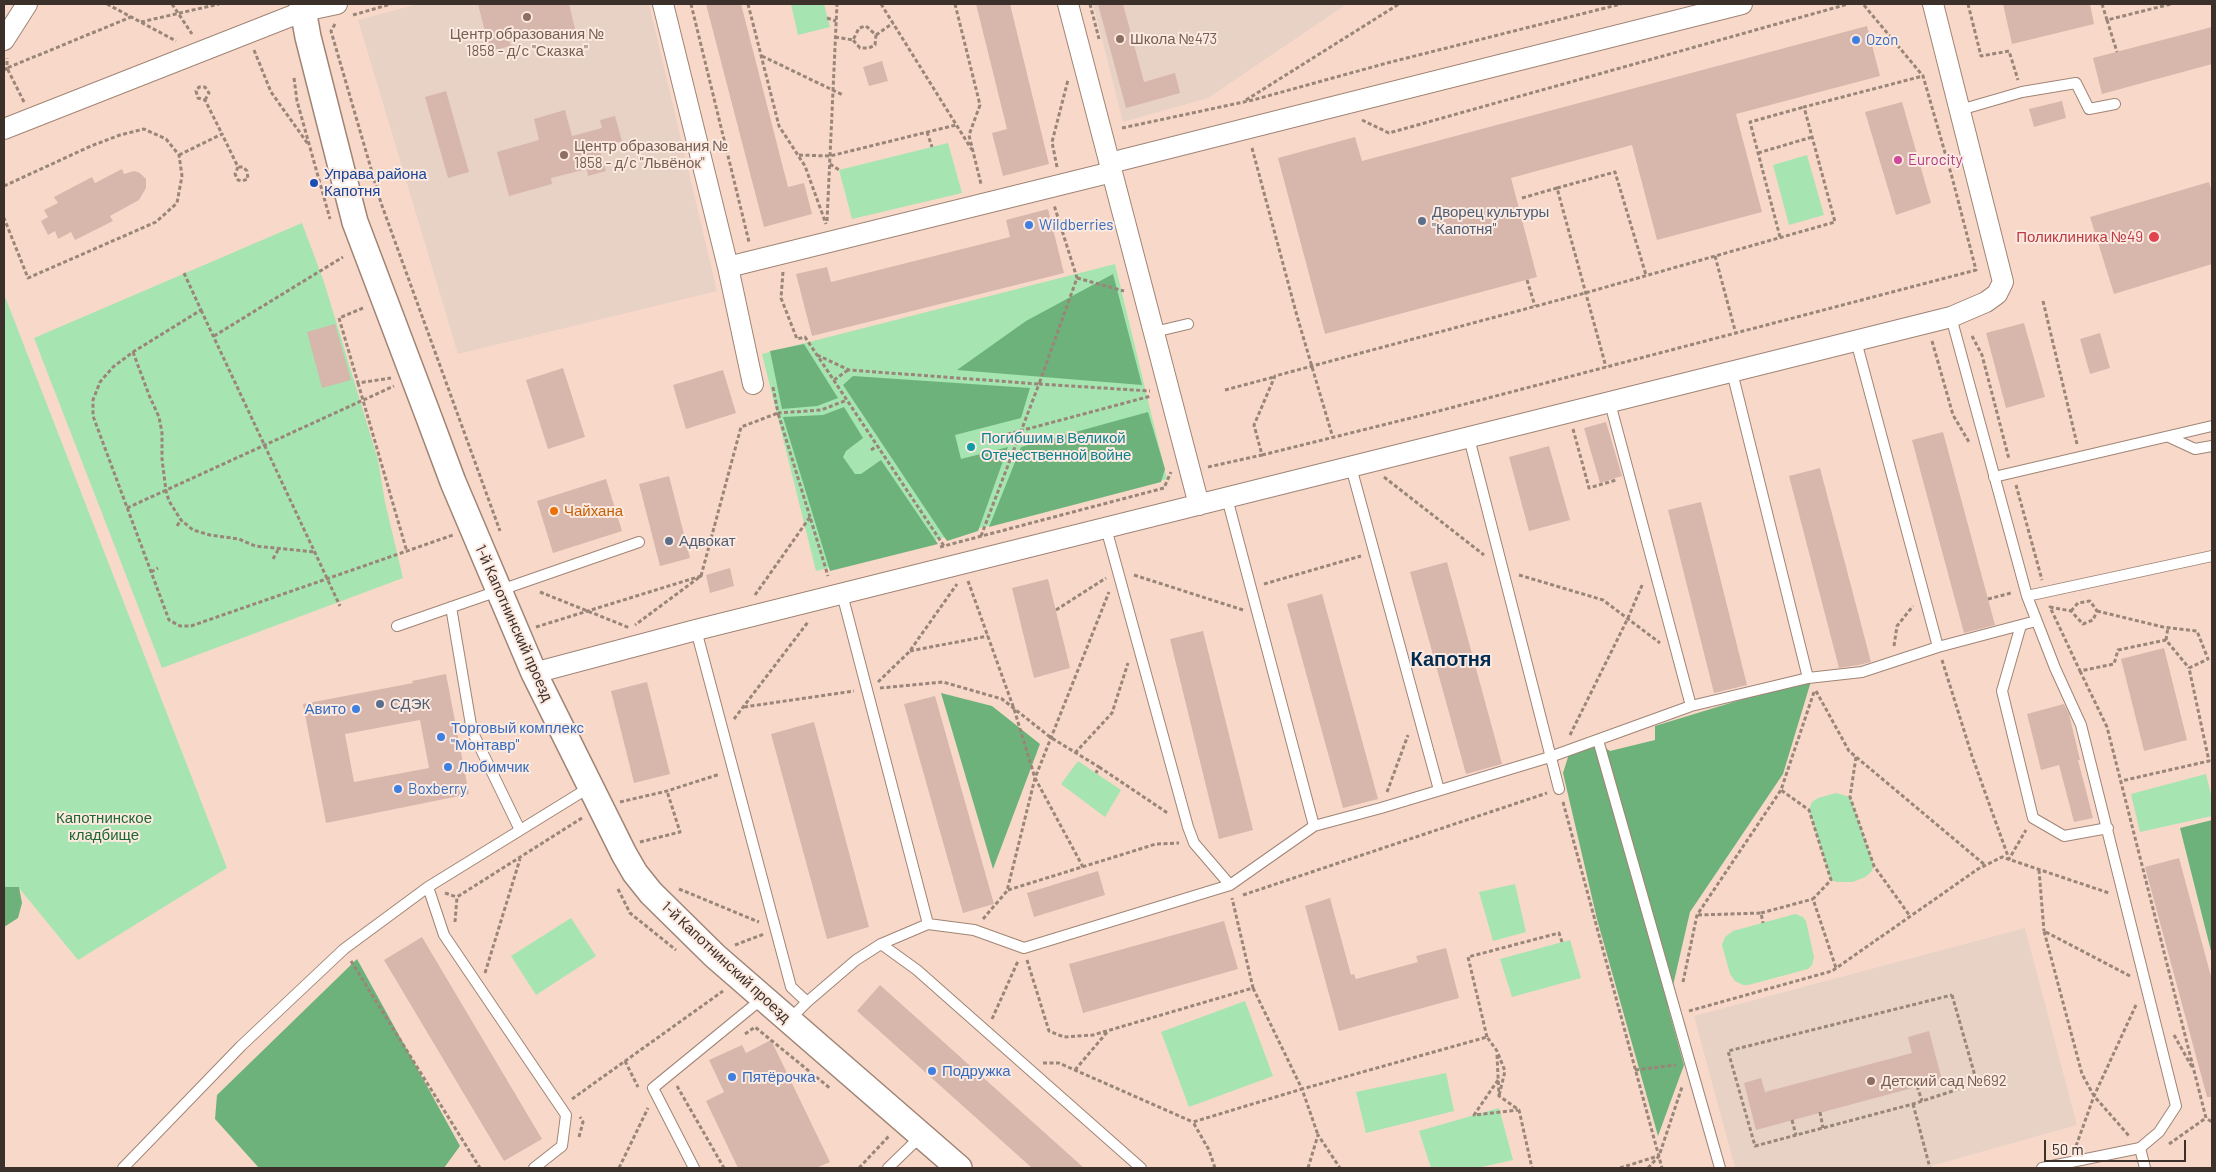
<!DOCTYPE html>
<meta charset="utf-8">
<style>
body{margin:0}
#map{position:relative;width:2216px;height:1172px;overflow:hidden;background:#f8d9c9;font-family:Barlow,sans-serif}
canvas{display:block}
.frame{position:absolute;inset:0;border:5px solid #3c312a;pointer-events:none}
.scale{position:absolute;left:2044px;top:1140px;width:142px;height:22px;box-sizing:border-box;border:2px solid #3c312a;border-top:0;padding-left:6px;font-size:15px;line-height:18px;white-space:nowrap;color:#3c312a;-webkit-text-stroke:4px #fce9e0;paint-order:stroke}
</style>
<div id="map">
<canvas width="2216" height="1172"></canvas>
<div class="frame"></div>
<div class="scale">50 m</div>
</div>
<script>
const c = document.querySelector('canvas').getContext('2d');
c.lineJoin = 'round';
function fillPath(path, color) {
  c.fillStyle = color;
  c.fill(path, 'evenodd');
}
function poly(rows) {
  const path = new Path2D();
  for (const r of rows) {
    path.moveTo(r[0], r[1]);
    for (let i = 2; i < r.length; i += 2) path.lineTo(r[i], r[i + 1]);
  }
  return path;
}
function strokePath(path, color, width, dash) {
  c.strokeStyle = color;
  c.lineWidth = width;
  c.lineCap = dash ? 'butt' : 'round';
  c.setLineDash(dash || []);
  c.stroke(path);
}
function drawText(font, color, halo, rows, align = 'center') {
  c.font = font + ' Barlow,sans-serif';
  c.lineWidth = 4;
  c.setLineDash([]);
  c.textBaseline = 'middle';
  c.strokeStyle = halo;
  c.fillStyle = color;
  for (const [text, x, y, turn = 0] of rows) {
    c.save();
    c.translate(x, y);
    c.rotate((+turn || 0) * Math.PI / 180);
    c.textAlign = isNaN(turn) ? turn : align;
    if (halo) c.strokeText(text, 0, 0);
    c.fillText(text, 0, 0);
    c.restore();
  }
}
fillPath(poly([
 [418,4,649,4,717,291,458,354,358,20],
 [1093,4,1347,4,1208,98,1123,122],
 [2025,928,2077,1125,1924,1168,1735,1168,1694,1016]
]), '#e8d2c6');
fillPath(poly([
 [791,4,824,4,830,27,798,35],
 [948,143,962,193,852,219,839,170],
 [1807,155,1824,215,1789,225,1773,165],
 [302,223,324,282,378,460,385,502,403,578,162,668,34,338],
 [1115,264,1167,479,816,571,762,354],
 [4,294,227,868,78,960,19,888,4,887],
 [1078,761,1121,790,1105,817,1061,784],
 [2206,774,2212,799,2212,816,2140,832,2131,794],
 [1836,793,1850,797,1874,866,1871,872,1865,877,1853,882,1837,882,1831,880,1809,810,1812,802,1818,798],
 [1515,884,1526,932,1493,941,1479,892],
 [1795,914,1803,917,1806,921,1814,957,1812,965,1808,969,1748,985,1743,985,1735,981,1730,974,1722,945,1725,937,1733,931],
 [571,918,596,956,536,995,511,956],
 [1570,940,1581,978,1512,997,1500,959],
 [1245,1001,1273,1076,1189,1107,1161,1032],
 [1446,1073,1454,1111,1366,1133,1356,1092],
 [1499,1108,1513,1160,1477,1168,1431,1168,1419,1131]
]), '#a6e4b1');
fillPath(poly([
 [1113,274,1142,385,957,370,1026,321],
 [804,344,838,398,817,406,782,409,770,351],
 [853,376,1030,388,1021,418,955,435,961,459,1008,447,978,531,947,541,843,385],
 [844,407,863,438,846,451,843,457,855,474,861,474,881,460,938,544,830,571,783,417,823,415],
 [1148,412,1165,469,1161,482,989,527,1021,447],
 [1812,678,1783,774,1690,912,1668,1007,1684,1065,1658,1136,1597,919,1563,773,1569,754,1601,745,1610,751,1655,740,1655,726],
 [941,693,992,706,1040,744,993,869],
 [2212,820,2212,955,2180,828],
 [4,887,19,887,22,903,18,918,4,927],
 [357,959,460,1146,444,1168,259,1168,215,1119,217,1095]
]), '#6db27b');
fillPath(poly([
 [478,4,569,4,576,33,556,38,554,29,509,40,511,46,490,51],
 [706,4,741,4,788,187,804,183,812,214,764,227],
 [976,4,1010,4,1049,164,1003,176,992,133,1007,129],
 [1098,4,1123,4,1144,82,1175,73,1180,93,1126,108],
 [2003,4,2090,4,2094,24,2012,44],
 [1867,26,1880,76,1736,114,1762,212,1657,240,1632,145,1511,178,1537,277,1325,334,1278,158,1355,137,1362,161],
 [2212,27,2212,64,2102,94,2093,58],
 [882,61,888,81,869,86,863,67],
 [446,91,469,172,448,178,425,97],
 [2062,101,2066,118,2034,127,2029,109],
 [1902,102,1931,203,1896,215,1865,112],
 [565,110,572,136,602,128,600,120,615,116,622,141,599,147,606,171,588,176,587,169,551,178,552,184,509,196,497,152,539,140,534,119],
 [122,169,124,174,134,171,140,173,146,179,146,188,139,200,110,216,113,221,75,240,71,232,58,239,55,231,48,235,41,221,48,217,44,210,58,203,54,197,92,177,95,183],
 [2209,182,2212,193,2212,264,2114,294,2090,217],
 [1048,209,1064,273,812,336,796,274,827,267,831,282,1010,237,1006,220],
 [2024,323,2045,397,2006,408,1986,333],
 [335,324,351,380,322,388,307,332],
 [2100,333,2110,368,2090,374,2080,339],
 [563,368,585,437,548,449,526,380],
 [723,370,736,413,686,429,673,385],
 [1606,422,1622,476,1600,483,1584,428],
 [1943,432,1995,625,1964,633,1912,440],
 [1549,446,1570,520,1529,531,1509,457],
 [1820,468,1871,662,1859,665,1839,668,1789,476],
 [669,476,690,558,660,566,639,484],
 [606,479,622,531,553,553,537,501],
 [1701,502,1747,685,1714,693,1668,510],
 [1447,562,1502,764,1466,774,1410,572],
 [730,568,734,586,710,593,706,575],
 [1048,579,1070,668,1034,678,1012,588],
 [1322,594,1378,799,1343,808,1287,604],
 [1203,631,1253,830,1219,839,1170,639],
 [2164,648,2187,740,2144,751,2121,659],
 [446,674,469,794,326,823,303,704,413,683,412,681],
 [420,720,429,768,354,782,345,734],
 [647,682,670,774,634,783,611,691],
 [935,696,994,904,963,913,904,704],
 [2064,704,2069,714,2080,760,2078,760,2093,818,2074,822,2059,765,2041,770,2027,714],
 [814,722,869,927,827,939,771,734],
 [2179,858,2212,980,2212,1097,2207,1097,2145,867],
 [1098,871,1105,895,1034,917,1027,893],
 [1330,898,1351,975,1354,974,1356,979,1418,962,1416,956,1446,948,1459,998,1339,1031,1305,906],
 [1224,921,1238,969,1083,1013,1069,964],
 [422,937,542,1139,504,1161,384,960],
 [880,985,1084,1168,1032,1168,857,1011],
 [1929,1031,1942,1080,1756,1130,1744,1083,1761,1078,1765,1092,1912,1053,1908,1037],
 [771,1040,830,1162,816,1168,738,1168,706,1101,724,1092,709,1060,742,1045,746,1053]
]), '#d7b6ac');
const service = poly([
 [1960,110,2022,92,2076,83,2089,109,2115,104],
 [1951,317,2027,596,2055,668,2081,725,2176,1106,2159,1132,2140,1148,2145,1168],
 [1154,332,1188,324],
 [1856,341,1938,647],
 [1732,372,1808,678],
 [1610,403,1691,706],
 [2169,437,2195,449,2212,446],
 [1469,438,1559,789],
 [1351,467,1439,790],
 [1994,477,2212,426],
 [1227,498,1314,826],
 [1106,528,1188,827,1194,843,1230,885],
 [842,594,928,924],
 [2027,596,2212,556],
 [451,607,472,731,520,830],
 [2021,625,2002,691,2033,818,2064,836,2108,828],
 [397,626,639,542],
 [696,630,791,987,807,1002],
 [1598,740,1720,1168],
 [428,887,444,935,566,1115,562,1146,534,1168],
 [881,944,917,970,1141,1168],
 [789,1020,807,1002,856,960,881,944,928,924,974,930,1024,948,1230,885,1314,826,1381,808,1550,757,1691,706,1808,678,1862,672,1938,647,2036,621],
 [123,1168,241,1046,344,949,428,887,590,787],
 [694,1168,653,1088,763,998],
 [888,1168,921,1136],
 [2042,1168,2140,1148]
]);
const minor = poly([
 [663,4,728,267,753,384],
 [1068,4,1199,505],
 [4,40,27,4],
 [4,129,304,11,337,4],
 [1110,163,1742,4],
 [728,267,1112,172],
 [534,673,696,630,1951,317,1986,302,1997,294,2003,282,1933,4]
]);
const tertiary = poly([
 [302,4,308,37,355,222,428,415,453,482,534,673,624,854,635,873,651,893,715,956,959,1168]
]);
strokePath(service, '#a08475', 12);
strokePath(minor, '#a08475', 22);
strokePath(tertiary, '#a08475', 28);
strokePath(poly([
 [107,4,176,41],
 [172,4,192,34],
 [691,4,749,242],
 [748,4,779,126,805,166,826,224],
 [881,4,972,150],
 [955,4,980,105,969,135,981,184],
 [1090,4,1099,39],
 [1968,4,1981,56,2009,51,2018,80],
 [2102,4,2107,20,2171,4],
 [353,15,391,4],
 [827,18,836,21],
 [2107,20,2117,52],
 [141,22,219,4],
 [335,24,331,31,381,203,500,531],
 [876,35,893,23],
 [835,37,853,40,859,28,866,26,876,35,875,45,869,48,860,48,853,40],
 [254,50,271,92,308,144],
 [762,56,843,95],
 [4,70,7,68,7,58],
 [294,78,297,101,330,219],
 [205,100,209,93,205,87,199,87,196,91,198,98,205,100,222,134],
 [1246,100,1399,4],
 [24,102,7,68,131,17],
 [1362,120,1389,133,1848,4],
 [1122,128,1253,100,1387,63,1621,4],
 [927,132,932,147],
 [1252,148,1297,316,1333,438],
 [1758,153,1812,137],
 [179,155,222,134,238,167,235,174,238,180,242,181,248,179,247,171,243,167,238,167],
 [799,155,830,156,956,125],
 [830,164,839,170],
 [1057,167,1052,142,1068,80],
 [4,186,91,146,120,135,144,129,166,139,179,155,182,176,177,203,156,222,28,278,4,218],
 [1557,188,1615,172,1646,275],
 [1522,198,1557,188,1606,367],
 [827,221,837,4],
 [1780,237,1750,122,1804,107],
 [1715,256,1736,334],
 [783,272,781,298,797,339,805,337,944,546],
 [184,273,201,310,133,352,113,367,100,382,93,400,93,416,169,620,180,626,191,626,453,535],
 [1077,278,1124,291],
 [1527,280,1535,306],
 [2043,301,2077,444],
 [363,308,339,318,358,383,391,378],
 [201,310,340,606],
 [214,336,343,257],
 [1972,336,1982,355,2009,459],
 [1932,341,1953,415,1969,442],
 [133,352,149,395,159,417,162,433,162,459,166,491,169,501,181,520,193,530,210,535,239,539,255,546,315,552],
 [817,355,849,370,1039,384,1077,278,1054,205],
 [834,380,848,370],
 [358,383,407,552],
 [773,387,778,413,821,410,847,400],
 [1225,390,1274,377],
 [1573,429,1589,488,1616,480],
 [1001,436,1151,396],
 [871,450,877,446],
 [1262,455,1431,413,1976,270,1952,177,1923,76,1863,4],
 [1208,467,1262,455,1254,425,1275,376,1585,293,1835,222,1804,107,1923,76],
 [1384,477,1484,555],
 [2016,485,2042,580],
 [127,508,394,386],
 [177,526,181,520],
 [981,536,1039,384,1150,391],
 [940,547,1164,488,1171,472],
 [273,559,278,550],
 [151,572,158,568],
 [1134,575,1243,610],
 [1519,575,1603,600,1660,643],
 [701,576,741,427,778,413,810,517],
 [968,581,1014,709,1035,778,1083,867],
 [1264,584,1361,556],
 [540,592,630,628],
 [755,595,810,517,828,576],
 [1988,599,2011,593],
 [1056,610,1106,578],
 [2071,611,2078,603,2090,601,2097,611,2093,620,2083,624,2071,611,2050,607,2080,671,2114,664,2118,650,2166,640,2189,668],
 [2097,611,2163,627,2197,631,2208,659,2189,668,2209,761,2121,781],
 [536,627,701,576,635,625],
 [2166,640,2168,627],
 [1894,646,1897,626,1913,606],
 [910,651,988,636],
 [1942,660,1972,756,2009,859,2026,830],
 [2080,671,2107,727,2206,1118,2212,1122],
 [878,682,909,652,957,584],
 [880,688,943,682,1002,699,1050,737,1099,767,1096,773],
 [1816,691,1849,751,1985,865],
 [1814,692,1781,790,1809,810,1831,880,1813,899,1836,968],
 [744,707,854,691],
 [734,719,808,622],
 [1570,735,1628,618,1643,583],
 [1075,753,1112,713,1128,663],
 [1856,757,1850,797,1874,866,1910,916],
 [1099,767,1169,814],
 [1387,792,1408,735],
 [620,802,667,791,720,774],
 [1563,802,1662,1168],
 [640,842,680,832,667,791],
 [2039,870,2044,931],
 [618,889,630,913,676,950],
 [679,889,759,922],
 [1008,890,1156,844,1179,843],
 [445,893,457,897],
 [1243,895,1547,793],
 [1761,913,1813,899],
 [1698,915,1761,913,1763,923],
 [983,919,1007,891,1035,778,1109,592],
 [455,922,457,897,582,818],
 [735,945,764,934],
 [1027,960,1049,1031,1064,1037,1093,1035,1253,988,1232,898],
 [351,961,480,1168],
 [485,973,520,859],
 [2130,976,2044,931,2082,1074,2094,1096,2130,1137],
 [1683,982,1697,915,1781,790],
 [1253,988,1302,1089,1487,1037,1497,1051,1505,1071,1499,1096],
 [1952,995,1977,1083,1913,1104,1755,1146,1728,1051,1952,995],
 [1689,1011,1832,971,1978,869,2002,857,2109,893],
 [992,1019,1018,961],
 [745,1034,755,1027,831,1089],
 [2174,1035,2192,1067],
 [1487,1037,1468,957,1559,933,1562,942],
 [1497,1055,1499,1096,1519,1110,1532,1168],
 [625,1061,638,1087],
 [1043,1063,1059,1063,1193,1122],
 [1075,1070,1108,1031],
 [1635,1070,1676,1065],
 [1498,1080,1474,1115,1518,1110],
 [677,1086,724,1168],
 [1917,1086,1922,1101],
 [572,1099,723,991],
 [1913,1104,1930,1168],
 [1820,1112,1823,1128],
 [1792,1120,1796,1135],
 [579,1137,583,1122,580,1117],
 [2169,1144,2206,1118],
 [2076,1146,2094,1096,2136,1005],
 [619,1168,648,1108],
 [859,1168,889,1136],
 [1215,1168,1209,1150,1193,1122,1302,1089,1318,1135],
 [1308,1168,1318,1135,1340,1168],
 [1620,1168,1658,1156],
 [1648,1168,1659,1156,1682,1087]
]), '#9a8579', 3, [4, 2.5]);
strokePath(service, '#fff', 10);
strokePath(minor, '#fff', 20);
strokePath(tertiary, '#fff', 25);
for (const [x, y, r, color] of [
 [527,17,5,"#8d6e63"],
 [1120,39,5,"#8d6e63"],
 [1856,40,5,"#3f7fe0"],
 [564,155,5,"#8d6e63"],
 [1898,160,5,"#d1479c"],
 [314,183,5,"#1a4fb4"],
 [1422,221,5,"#5c6f8a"],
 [1029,225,5,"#3f7fe0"],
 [2154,237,6,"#e0444e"],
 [971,447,5,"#0f9aa8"],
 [554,511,5,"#e8710a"],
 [669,541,5,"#5c6f8a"],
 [380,704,5,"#5c6f8a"],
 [356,709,5,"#3f7fe0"],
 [441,737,5,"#3f7fe0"],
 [448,767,5,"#3f7fe0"],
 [398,789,5,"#3f7fe0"],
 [932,1071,5,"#3f7fe0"],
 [732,1077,5,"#3f7fe0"],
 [1871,1081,5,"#8d6e63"]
]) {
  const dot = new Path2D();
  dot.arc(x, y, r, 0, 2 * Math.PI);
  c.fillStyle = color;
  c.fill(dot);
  strokePath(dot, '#fce9e0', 2);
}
drawText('15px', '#785e54', '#fce9e0', [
 ["Центр образования №",527,34,"center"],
 ["1858 - д/с \"Сказка\"",527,51,"center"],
 ["Школа №473",1130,39],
 ["Центр образования №",574,146],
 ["1858 - д/с \"Львёнок\"",574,163],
 ["Детский сад №692",1881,1081]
], 'left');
drawText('15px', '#366cbe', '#fce9e0', [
 ["Ozon",1866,40],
 ["Wildberries",1039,225],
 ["Авито",346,709,"right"],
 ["Торговый комплекс",451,728],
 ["\"Монтавр\"",451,745],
 ["Любимчик",458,767],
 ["Boxberry",408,789],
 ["Подружка",942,1071],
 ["Пятёрочка",742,1077]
], 'left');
drawText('15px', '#b23c85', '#fce9e0', [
 ["Eurocity",1908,160]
], 'left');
drawText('15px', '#164399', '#fce9e0', [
 ["Управа района",324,174],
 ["Капотня",324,191]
], 'left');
drawText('15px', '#4e5e75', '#fce9e0', [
 ["Дворец культуры",1432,212],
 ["\"Капотня\"",1432,229],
 ["Адвокат",679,541],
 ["СДЭК",390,704]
], 'left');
drawText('15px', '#be3a42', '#fce9e0', [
 ["Поликлиника №49",2143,237]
], 'right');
drawText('15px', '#0d838f', '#fce9e0', [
 ["Погибшим в Великой",981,438],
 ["Отечественной войне",981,455]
], 'left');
drawText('15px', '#c56008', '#fce9e0', [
 ["Чайхана",564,511]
], 'left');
drawText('15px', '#3c312a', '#fce9e0', [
 ["1-й Капотнинский проезд",514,623,66],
 ["1-й Капотнинский проезд",726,962,43]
]);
drawText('15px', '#1d6733', '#fce9e0', [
 ["Капотнинское",104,818],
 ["кладбище",104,835]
]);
drawText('bold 20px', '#002d51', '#fce9e0', [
 ["Капотня",1451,659]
]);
</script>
